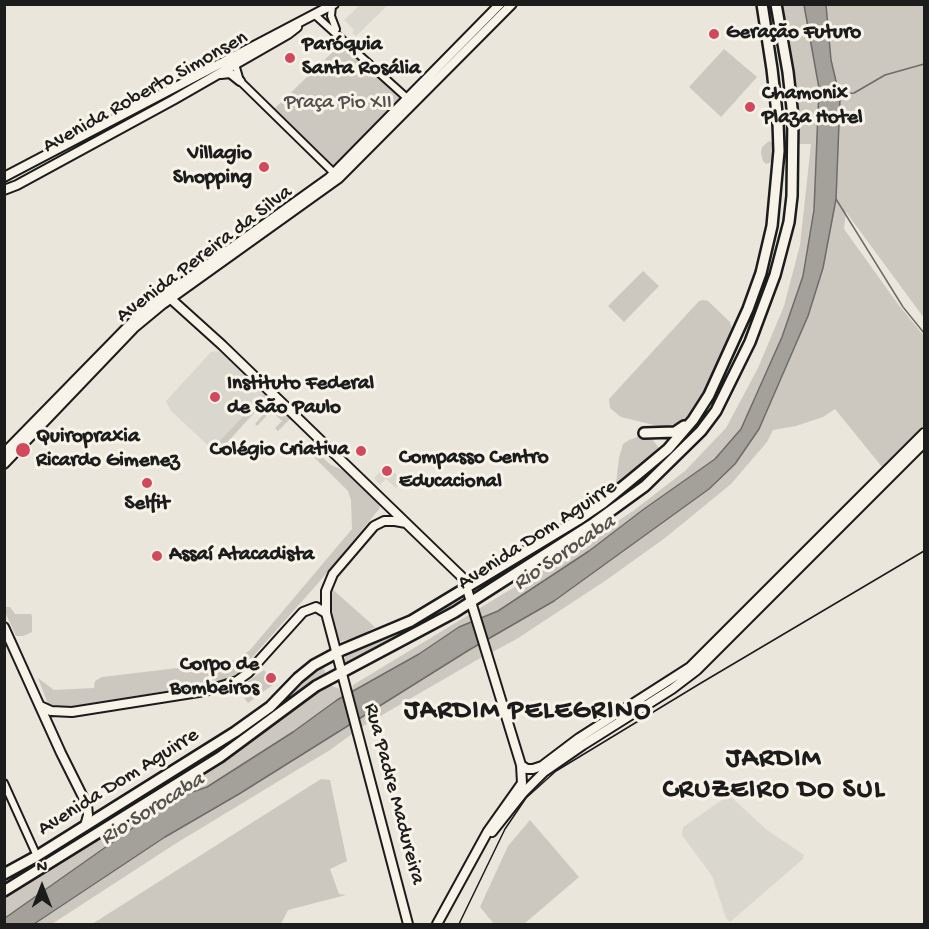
<!DOCTYPE html>
<meta charset="utf-8">
<style>
body{margin:0}
#map{position:relative;width:929px;height:929px;overflow:hidden;background:#eae6dc;font-family:"Gochi Hand",sans-serif}
canvas{display:block}
.frame{position:absolute;inset:0;border:6px solid #1c1c1c;pointer-events:none}
.north{position:absolute;left:12px;top:857px;width:60px;height:60px;-webkit-text-stroke:4px #f7f3e8;paint-order:stroke;rotate:0deg;font-size:16px;font-weight:700;line-height:24px;text-align:center;color:#1c1c1c}
.north::after{content:'';display:block;margin:auto;width:21px;height:27px;background:#1c1c1c;clip-path:polygon(50% 0,100% 100%,50% 72%,0 100%)}
</style>
<div id="map">
<canvas width="929" height="929"></canvas>
<div class="frame"></div>
<div class="north">N</div>
</div>
<script>
const c = document.querySelector('canvas').getContext('2d');
c.lineJoin = 'round';
function fillPath(path, color) {
  c.fillStyle = color;
  c.fill(path, 'evenodd');
}
function poly(rows) {
  const path = new Path2D();
  for (const r of rows) {
    path.moveTo(r[0], r[1]);
    for (let i = 2; i < r.length; i += 2) path.lineTo(r[i], r[i + 1]);
  }
  return path;
}
function strokePath(path, color, width, dash) {
  c.strokeStyle = color;
  c.lineWidth = width;
  c.lineCap = dash ? 'butt' : 'round';
  c.setLineDash(dash || []);
  c.stroke(path);
}
function drawText(font, color, halo, rows, align = 'center') {
  c.font = font + ' "Gochi Hand",sans-serif';
  c.lineWidth = 6;
  c.setLineDash([]);
  c.textBaseline = 'middle';
  c.strokeStyle = halo;
  c.fillStyle = color;
  for (const [text, x, y, turn = 0] of rows) {
    c.save();
    c.translate(x, y);
    c.rotate((+turn || 0) * Math.PI / 180);
    c.textAlign = isNaN(turn) ? turn : align;
    if (halo) c.strokeText(text, 0, 0);
    c.fillText(text, 0, 0);
    c.restore();
  }
}
fillPath(poly([
 [360,5,388,5,356,36,352,33,354,30,344,20],
 [216,351,220,352,265,393,212,449,171,411,166,401,211,352],
 [387,465,402,480,396,488,386,479,380,485,374,478],
 [729,795,767,830,804,855,803,859,730,922,726,918,712,876,682,835,683,827]
]), '#dad7ce');
fillPath(poly([
 [780,5,924,5,924,318,846,212,844,229,898,304,924,336,924,426,882,467,835,409,823,417,796,426,773,430,767,442,731,484,665,538,605,581,515,640,477,660,363,726,330,750,175,844,52,924,5,924,5,895,247,742,324,686,328,685,338,688,341,691,352,689,353,685,564,557,633,511,685,471,726,428,758,368,784,306,800,245,811,144,799,144,798,114],
 [342,43,401,99,334,168,274,109],
 [724,49,757,77,721,117,689,87],
 [769,141,774,144,772,162,766,164,763,161,761,153,762,147],
 [643,271,659,286,624,322,608,306],
 [703,300,708,301,730,322,733,332,704,394,689,421,662,427,621,417,610,408,609,399,699,301],
 [265,393,266,400,223,447,212,449],
 [274,402,290,419,278,431,275,428,282,421,271,411,257,426,255,424],
 [640,436,652,439,659,448,616,483,619,458,623,444,629,440],
 [302,442,311,447,331,465,343,470,377,502,380,508,320,581,241,670,228,679,211,684,60,708,53,707,48,704,38,678,54,690,94,688,95,681,102,677,220,663,236,660,250,650,352,529,351,500,348,491,313,456,293,453,295,445],
 [330,587,375,627,360,636,339,642,329,607],
 [451,603,452,605,445,614,348,665,342,662,345,658,345,653,398,633],
 [6,607,10,607,15,614,31,614,32,616,32,632,23,636,16,636,5,612],
 [323,666,326,675,212,758,39,865,41,857,293,689],
 [264,670,274,684,248,703,237,689],
 [321,779,330,780,347,861,330,869,339,894,346,895,288,910,281,924,92,924],
 [530,820,579,877,524,924,494,924,480,907,508,846]
]), '#ccc8c0');
const water = poly([
 [804,5,826,5,831,60,840,98,836,199,823,268,808,316,759,429,735,464,709,489,554,601,469,650,239,794,165,837,34,924,5,924,5,918,154,813,189,793,207,787,293,732,337,700,419,654,459,627,498,611,589,551,644,509,715,459,741,429,782,337,803,276,814,210,819,88,804,5]
]);
fillPath(water, '#a3a19a');
strokePath(water, '#6d6c68', 1.5);
strokePath(poly([
 [839,95,854,93,885,75,924,64],
 [836,199,903,307,924,333]
]), '#6d6c68', 1.5);
const minor = poly([
 [332,6,331,16,336,29],
 [315,15,407,98,408,102],
 [235,64,240,81,336,175],
 [4,783,37,856]
]);
const major = poly([
 [221,74,230,73,240,81],
 [4,177,334,4],
 [4,190,17,185,173,100,288,34,297,27],
 [162,297,171,299,222,345,464,579,521,765,522,783,488,831,437,924],
 [4,453,143,311,329,178,500,4],
 [4,464,134,328,163,304,339,178,512,4],
 [406,523,395,521,384,521,374,526,333,574,326,591,326,613,408,924],
 [4,627,61,753,87,805,88,815,85,826],
 [40,706,51,711,72,712,205,691,225,685,237,681,248,673,303,612,316,607,326,613],
 [521,765,527,769,533,769,542,766,579,738,690,667,924,433],
 [492,832,523,793,544,772,583,745,672,689,697,670,924,443]
]);
const highway = poly([
 [644,433,675,432,684,426],
 [4,874,37,856,235,732,270,707,298,678,314,665,342,650,411,621,578,520,603,503,643,470,668,449,693,420,709,395,748,309,761,273,772,226,779,151,778,122,772,69,762,4],
 [4,891,220,757,316,686,455,612,594,523,645,486,701,431,716,411,750,342,775,275,789,222,792,196,793,117,788,72,776,4]
]);
strokePath(minor, '#1c1c1c', 10);
strokePath(major, '#1c1c1c', 12);
strokePath(highway, '#1c1c1c', 14);
strokePath(minor, '#f7f3e8', 6);
strokePath(major, '#f7f3e8', 8);
strokePath(highway, '#f7f3e8', 9);
strokePath(poly([
 [459,924,505,829,526,798,556,771,701,683,924,551]
]), '#1c1c1c', 1.5);
for (const [x, y, r, color] of [
 [714,34,6,"#d1495b"],
 [290,58,6,"#d1495b"],
 [750,107,6,"#d1495b"],
 [264,167,6,"#d1495b"],
 [215,397,6,"#d1495b"],
 [23,450,8,"#d1495b"],
 [361,451,6,"#d1495b"],
 [387,471,6,"#d1495b"],
 [147,483,6,"#d1495b"],
 [157,556,6,"#d1495b"],
 [271,678,6,"#d1495b"]
]) {
  const dot = new Path2D();
  dot.arc(x, y, r, 0, 2 * Math.PI);
  c.fillStyle = color;
  c.fill(dot);
  strokePath(dot, '#f7f3e8', 2);
}
drawText('bold 21px', '#1c1c1c', '#f7f3e8', [
 ["Geração Futuro",726,34],
 ["Paróquia",302,46],
 ["Santa Rosália",302,70],
 ["Chamonix",762,95],
 ["Plaza Hotel",762,119],
 ["Villagio",252,155,"right"],
 ["Shopping",252,179,"right"],
 ["Instituto Federal",227,385],
 ["de São Paulo",227,409],
 ["Quiropraxia",36,438],
 ["Ricardo Gimenez",36,462],
 ["Colégio Criativa",349,451,"right"],
 ["Compasso Centro",399,459],
 ["Educacional",399,483],
 ["Selfit",147,505,"center"],
 ["Assaí Atacadista",169,556],
 ["Corpo de",259,666,"right"],
 ["Bombeiros",259,690,"right"]
], 'left');
drawText('21px', '#1c1c1c', '#f7f3e8', [
 ["Avenida Roberto Simonsen",146,93,-29],
 ["Avenida Pereira da Silva",205,255,-37],
 ["Avenida Dom Aguirre",538,536,-33],
 ["Avenida Dom Aguirre",119,783,-32],
 ["Rua Padre Madureira",393,794,75]
]);
drawText('21px', '#51504d', '#f7f3e8', [
 ["Praça Pio XII",338,104]
]);
drawText('italic 22px', '#52514e', '#f7f3e8', [
 ["Rio Sorocaba",565,554,-34],
 ["Rio Sorocaba",153,810,-32]
]);
c.letterSpacing = '1.5px';
drawText('bold 27px', '#1c1c1c', '#f7f3e8', [
 ["JARDIM PELEGRINO",528,713],
 ["JARDIM",774,761],
 ["CRUZEIRO DO SUL",774,792]
]);
c.letterSpacing = '0px';
</script>
